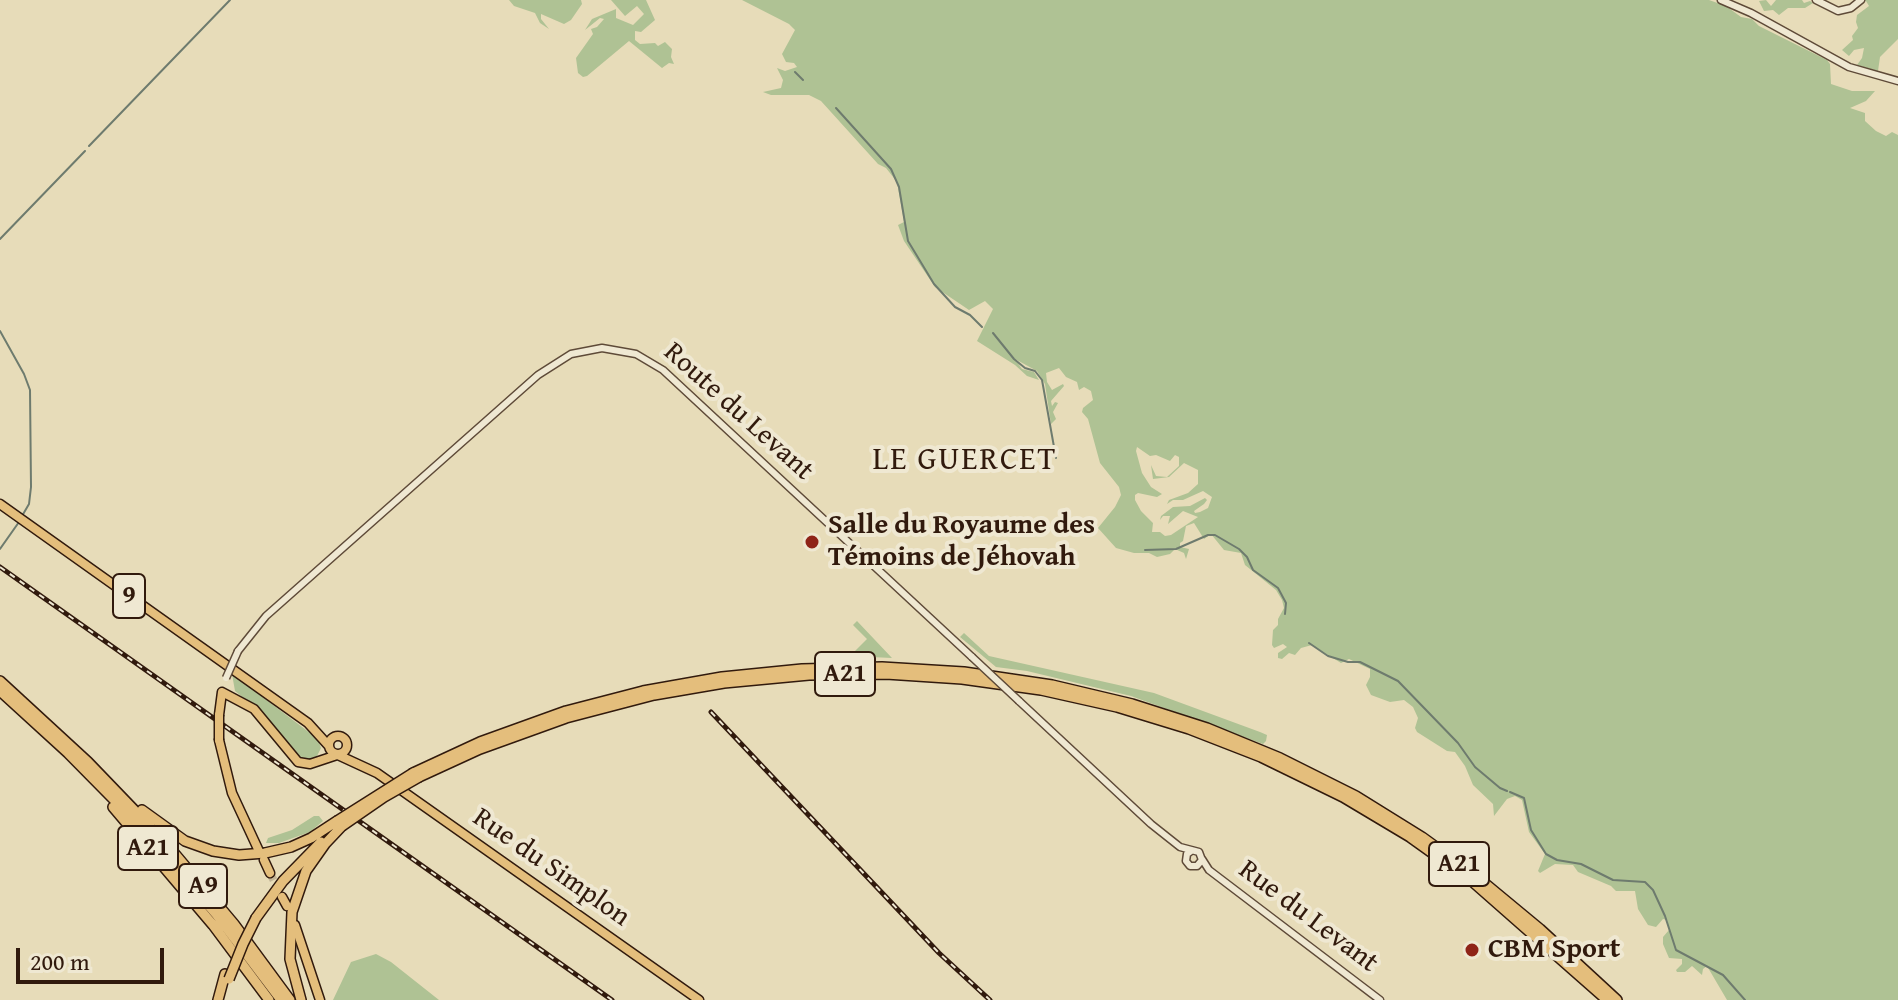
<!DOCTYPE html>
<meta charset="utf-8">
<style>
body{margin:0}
#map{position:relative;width:1898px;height:1000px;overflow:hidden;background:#e7dcb9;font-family:"Gentium Book Plus",serif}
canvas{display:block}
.scale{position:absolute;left:16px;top:948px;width:148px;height:36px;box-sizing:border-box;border:4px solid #311a0d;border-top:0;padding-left:10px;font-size:24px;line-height:28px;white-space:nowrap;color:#311a0d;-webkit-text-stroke:6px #efe8d2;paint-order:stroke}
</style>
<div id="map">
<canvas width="1898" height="1000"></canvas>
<div class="scale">200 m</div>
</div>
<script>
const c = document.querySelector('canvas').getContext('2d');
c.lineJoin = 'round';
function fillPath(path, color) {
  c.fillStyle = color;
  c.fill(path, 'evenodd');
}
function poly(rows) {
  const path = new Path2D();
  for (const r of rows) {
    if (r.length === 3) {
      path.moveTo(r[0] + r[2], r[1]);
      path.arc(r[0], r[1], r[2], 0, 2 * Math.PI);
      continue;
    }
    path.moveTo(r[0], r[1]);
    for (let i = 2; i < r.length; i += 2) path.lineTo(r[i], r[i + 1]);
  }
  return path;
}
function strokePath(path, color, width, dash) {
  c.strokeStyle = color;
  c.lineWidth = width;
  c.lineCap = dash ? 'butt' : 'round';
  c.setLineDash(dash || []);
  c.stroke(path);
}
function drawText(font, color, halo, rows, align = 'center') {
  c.font = font + ' "Gentium Book Plus",serif';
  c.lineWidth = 8;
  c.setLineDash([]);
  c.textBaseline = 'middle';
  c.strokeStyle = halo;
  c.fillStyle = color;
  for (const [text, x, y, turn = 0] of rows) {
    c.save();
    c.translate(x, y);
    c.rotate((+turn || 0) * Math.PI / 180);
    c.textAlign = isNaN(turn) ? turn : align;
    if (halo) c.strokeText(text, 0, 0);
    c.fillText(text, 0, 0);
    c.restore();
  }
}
fillPath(poly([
 [509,0,581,0,582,4,571,20,564,24,541,14,541,19,549,29,540,23,535,13,514,6],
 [611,0,646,0,655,20,641,32,635,31,635,40,640,44,655,43,658,46,665,42,672,49,671,57,674,64,669,63,662,68,629,41,587,76,583,77,578,73,576,58,593,34,591,29,597,27,604,19,600,18,585,30,592,19,616,9,616,18,633,25,644,14,637,6,625,16],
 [742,0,1709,0,1726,6,1741,17,1752,19,1759,26,1827,60,1830,64,1831,84,1852,91,1875,91,1866,101,1850,108,1865,113,1865,121,1876,131,1886,136,1892,132,1898,135,1898,1000,1727,1000,1707,966,1703,969,1702,975,1692,966,1685,972,1677,972,1676,970,1682,964,1682,959,1669,958,1663,944,1663,937,1669,930,1667,920,1663,919,1656,927,1648,925,1638,909,1635,891,1616,891,1611,886,1578,872,1573,865,1555,864,1540,873,1538,871,1545,854,1529,832,1522,800,1515,796,1507,799,1494,816,1493,804,1473,785,1465,766,1455,752,1447,751,1417,732,1415,728,1418,718,1413,707,1404,700,1390,702,1371,695,1366,685,1370,677,1370,669,1349,659,1341,663,1312,645,1301,648,1295,655,1289,653,1282,659,1278,658,1278,653,1287,647,1283,644,1274,648,1272,645,1273,630,1278,625,1278,619,1284,608,1282,600,1276,590,1245,565,1241,553,1224,550,1211,534,1204,539,1194,523,1186,526,1183,541,1180,543,1180,547,1189,549,1186,559,1184,553,1175,549,1170,554,1157,557,1149,553,1134,553,1116,548,1098,528,1115,507,1121,495,1119,487,1100,463,1088,419,1082,412,1083,408,1093,400,1091,391,1084,387,1079,390,1077,382,1066,377,1059,368,1046,373,1047,382,1052,390,1063,384,1064,386,1051,401,1052,406,1055,402,1058,403,1053,412,1056,419,1051,424,1045,384,1037,371,1015,359,1022,369,1034,372,1039,380,1027,376,1015,365,977,341,993,309,985,301,969,310,935,287,904,241,898,225,904,222,897,182,886,168,878,164,821,101,809,95,771,95,763,92,781,88,783,80,777,68,785,71,797,67,794,63,786,62,782,54,795,30,789,24],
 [1137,447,1150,456,1156,455,1170,461,1175,455,1179,457,1179,466,1167,477,1156,476,1151,465,1153,479,1169,477,1184,463,1198,470,1198,484,1188,493,1169,500,1167,504,1173,500,1183,500,1203,491,1212,497,1208,508,1200,512,1195,513,1194,511,1204,504,1207,500,1205,498,1190,506,1173,507,1161,516,1160,520,1163,516,1170,516,1168,524,1183,511,1198,517,1171,535,1165,536,1160,532,1152,532,1153,523,1141,511,1135,500,1135,495,1138,493,1157,497,1162,494,1151,487,1142,473,1136,451],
 [1766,0,1771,6,1776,0,1802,0,1804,3,1810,1,1813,3,1805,8,1788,8,1779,15,1773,10,1764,11,1759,1],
 [1858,0,1898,0,1898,39,1880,57,1878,71,1857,65,1862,58,1864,48,1854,50,1849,56,1842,50,1853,40,1852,36,1858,28,1856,22,1857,15,1869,6,1866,1,1862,3],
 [857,621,892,658,850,656,867,639,853,625],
 [964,633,989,656,1154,693,1260,732,1267,735,1266,741,1263,744,1131,696,1027,671,996,667,960,637],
 [232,674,318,739,321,748,316,758,312,760,297,756,267,717,235,691],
 [314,816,319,816,323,821,310,832,279,843,266,843,268,838,292,830],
 [376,954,391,962,439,1000,333,1000,351,962]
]), '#afc294');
strokePath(poly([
 [795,72,803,80],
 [836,108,891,169,899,187,908,241,934,284,955,307,970,315,982,327],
 [89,146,230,0],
 [0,239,85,151],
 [0,331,24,374,30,390,31,487,29,504,22,516],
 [993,333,1014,359,1025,368,1035,371,1042,380,1056,458],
 [0,549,19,522],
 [1145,550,1176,549,1208,535,1215,535,1239,549,1247,557,1253,570,1278,588,1286,603,1285,614],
 [1309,643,1328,656,1348,662,1360,662,1398,681,1458,743,1475,767,1500,788,1507,791],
 [1510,792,1524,798,1531,830,1546,854,1557,860,1581,864,1613,880,1645,882,1653,890,1665,916,1676,950,1723,975,1745,1000]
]), '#6e7b6e', 2);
strokePath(poly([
 [270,873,282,897]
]), '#c3b597', 8, [8, 4]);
const minor = poly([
 [1721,0,1751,13,1849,67,1898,81],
 [1816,0,1838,11,1851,8,1861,0],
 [238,651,266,616,538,375,571,354,602,348,636,354,663,370,972,657],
 [1019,701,1151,824,1180,847,1199,852,1202,860,1197,866,1190,866,1186,861,1187,854,1191,851],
 [1202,859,1209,870,1380,1000]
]);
const major = poly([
 [0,504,308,723,328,745],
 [219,715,222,692,254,709,298,762,310,764,337,755],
 [338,745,9],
 [219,740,232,793,258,849],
 [338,755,377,773,699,1000],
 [264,860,270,873],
 [282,897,287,906],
 [295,925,320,1000]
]);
const highway = poly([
 [0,681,88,762,164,841,234,924,290,1000],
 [0,691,68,753,143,829,216,914,281,1000],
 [413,773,480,742,566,711,643,691,722,677,802,669,882,667,964,672,1052,685,1132,704,1207,728,1280,758,1356,796,1422,837,1476,876,1540,929,1617,1000],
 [419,777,480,749,566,718,654,695,724,683,809,675,886,674,962,679,1041,690,1117,707,1189,729,1261,757,1343,797,1410,837,1473,882,1607,1000],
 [113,807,213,925,269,1000],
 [142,810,185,841,213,851,239,855,265,853,291,847,311,838,337,821],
 [256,918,283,881,321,842],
 [218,1000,225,974],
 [301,1000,290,959,292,912,306,871,325,844,342,826]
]);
strokePath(minor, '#5e4a38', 9);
strokePath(major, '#311a0d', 11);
strokePath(highway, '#311a0d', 12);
strokePath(minor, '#efe8d2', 6);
strokePath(major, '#e4be7c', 8);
strokePath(highway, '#e4be7c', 9);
const rail = poly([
 [0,567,612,1000],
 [711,712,939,953,990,1000]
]);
strokePath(rail, '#311a0d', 5);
strokePath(rail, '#efe8d2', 2, [6]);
const minorBridge = poly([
 [972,657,1019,701],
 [226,678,238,651]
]);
const majorBridge = poly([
 [219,715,219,740]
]);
const highwayBridge = poly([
 [337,821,413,773],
 [342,826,384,797,419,777],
 [229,979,243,944,256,918]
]);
strokePath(minorBridge, '#5e4a38', 9, []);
strokePath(majorBridge, '#311a0d', 11, []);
strokePath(highwayBridge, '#311a0d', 12, []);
strokePath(minorBridge, '#efe8d2', 6);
strokePath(majorBridge, '#e4be7c', 8);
strokePath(highwayBridge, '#e4be7c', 9);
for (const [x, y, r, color] of [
 [812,542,8,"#8f2418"],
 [1472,950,8,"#8f2418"]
]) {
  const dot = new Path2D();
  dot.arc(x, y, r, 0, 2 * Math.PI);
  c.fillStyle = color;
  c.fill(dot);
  strokePath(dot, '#efe8d2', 3);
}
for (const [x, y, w] of [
 [129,596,32],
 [845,674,60],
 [148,848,60],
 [1459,864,60],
 [203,886,48]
]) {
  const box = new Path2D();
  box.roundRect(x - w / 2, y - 22, w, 44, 6);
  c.fillStyle = '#efe8d2';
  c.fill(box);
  strokePath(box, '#311a0d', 2);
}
drawText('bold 26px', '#311a0d', null, [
 ["9",129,596],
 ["A21",845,674],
 ["A21",148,848],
 ["A21",1459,864],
 ["A9",203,886]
]);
drawText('28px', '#311a0d', '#efe8d2', [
 ["Route du Levant",738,412,42],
 ["Rue du Simplon",551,868,35],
 ["Rue du Levant",1308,917,37]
]);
drawText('bold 28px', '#311a0d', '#efe8d2', [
 ["Salle du Royaume des",828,526],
 ["Témoins de Jéhovah",828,558],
 ["CBM Sport",1488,950]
], 'left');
c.letterSpacing = '2px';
drawText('32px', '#311a0d', '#efe8d2', [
 ["LE GUERCET",965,461]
]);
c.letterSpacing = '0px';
</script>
